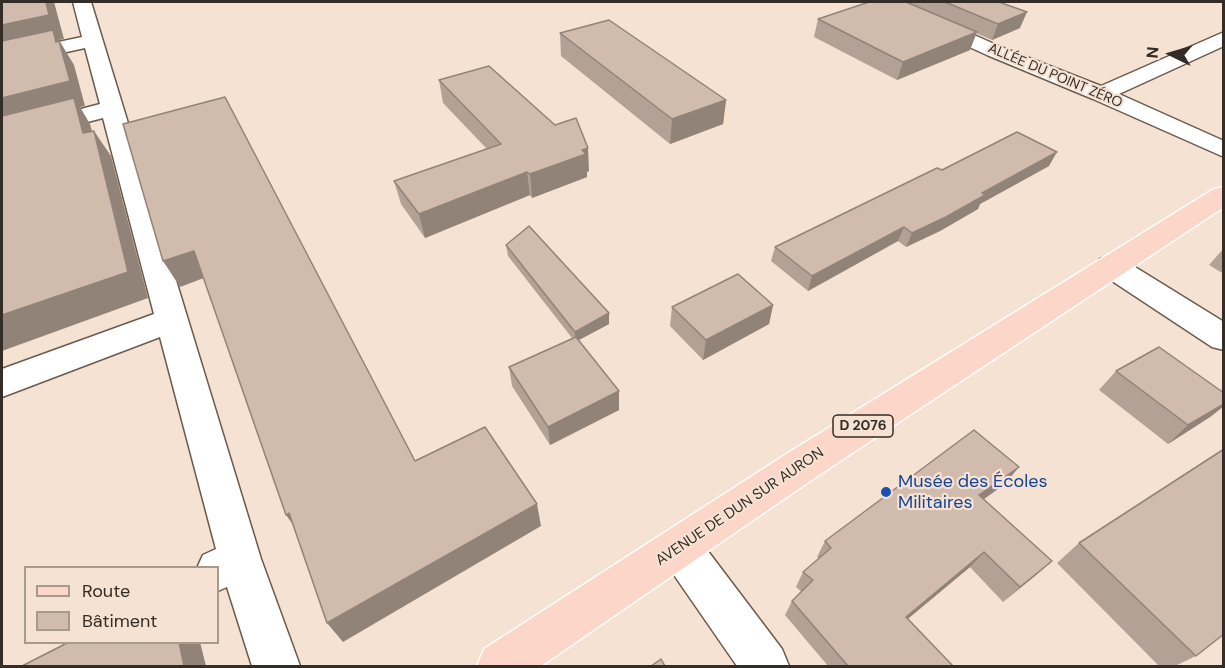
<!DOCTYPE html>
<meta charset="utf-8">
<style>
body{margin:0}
#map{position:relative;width:1225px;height:668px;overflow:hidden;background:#f6e2d2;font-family:"DM Sans",sans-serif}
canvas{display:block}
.frame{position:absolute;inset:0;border:3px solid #342c26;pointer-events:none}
.legend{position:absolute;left:24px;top:566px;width:195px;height:78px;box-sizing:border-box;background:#f6e2d2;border:2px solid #a8998d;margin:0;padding:8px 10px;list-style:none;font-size:18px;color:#342c26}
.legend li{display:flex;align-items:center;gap:12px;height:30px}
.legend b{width:30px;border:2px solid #a8998d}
.north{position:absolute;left:1141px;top:24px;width:60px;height:60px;-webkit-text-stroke:4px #f6e2d2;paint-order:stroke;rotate:275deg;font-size:16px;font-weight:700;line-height:24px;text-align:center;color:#342c26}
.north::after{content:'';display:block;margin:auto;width:21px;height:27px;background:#342c26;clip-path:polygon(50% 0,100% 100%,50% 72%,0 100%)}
</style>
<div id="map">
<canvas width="1225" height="668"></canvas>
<div class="frame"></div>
<ul class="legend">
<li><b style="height:8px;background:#fcd6c9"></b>Route</li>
<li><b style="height:16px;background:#d0bbad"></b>Bâtiment</li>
</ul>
<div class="north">N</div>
</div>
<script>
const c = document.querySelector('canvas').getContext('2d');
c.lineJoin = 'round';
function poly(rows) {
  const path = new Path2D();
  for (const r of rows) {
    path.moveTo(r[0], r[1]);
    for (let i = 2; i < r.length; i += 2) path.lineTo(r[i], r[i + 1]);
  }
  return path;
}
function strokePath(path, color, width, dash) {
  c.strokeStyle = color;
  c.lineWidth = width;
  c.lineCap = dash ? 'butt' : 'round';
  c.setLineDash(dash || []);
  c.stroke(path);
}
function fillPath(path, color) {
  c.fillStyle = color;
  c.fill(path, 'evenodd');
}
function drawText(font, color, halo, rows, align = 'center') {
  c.font = font + ' "DM Sans",sans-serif';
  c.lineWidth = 4.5;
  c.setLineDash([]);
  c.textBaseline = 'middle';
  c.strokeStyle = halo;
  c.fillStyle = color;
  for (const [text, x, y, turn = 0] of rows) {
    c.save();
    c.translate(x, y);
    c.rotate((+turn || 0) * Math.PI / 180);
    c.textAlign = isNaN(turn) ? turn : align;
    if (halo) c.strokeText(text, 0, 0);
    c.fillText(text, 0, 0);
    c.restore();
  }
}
const minor = poly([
 [73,2,91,2,261,559,300,666,252,666,227,587,218,591,218,568,197,568,203,555,216,549,160,337,2,397,2,369,154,314,103,118,2,144,2,130,100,104,85,48,2,66,2,54,82,37,73,2],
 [877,2,900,2,1001,47,1101,86,1224,32,1224,46,1119,94,1224,141,1224,157,1093,99,987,55,879,6,877,2],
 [1111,256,1122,259,1224,322,1224,350,1212,347,1100,273,1096,266,1100,259,1111,256],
 [680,528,695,534,782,649,789,666,737,666,665,562,659,548,665,534,680,528]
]);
const major = poly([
 [1224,187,1224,207,816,477,541,666,477,666,484,649,788,453,1214,189,1224,187]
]);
strokePath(minor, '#6b5b4d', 3);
strokePath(major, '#fff', 3);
fillPath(minor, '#fff');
fillPath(major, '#fcd6c9');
fillPath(poly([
 [907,2,999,2,1020,28,992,40,976,33,970,50,897,80,814,37,818,19],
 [560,33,726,100,723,124,670,144,561,56],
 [439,80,589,171,587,172,587,177,532,198,530,195,425,238,401,204,394,181,487,149,443,103],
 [1049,166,980,204,978,209,940,231,906,247,898,241,808,291,771,261,775,247,942,170],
 [506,245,609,313,609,324,579,340,619,410,550,445,512,386,509,367,572,338,508,256],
 [1224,248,1224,274,1209,265],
 [773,305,769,324,703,360,670,326,672,307],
 [1116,371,1224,393,1224,406,1210,417,1168,444,1099,390],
 [1005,484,983,499,1052,561,1003,602,970,567,908,619,953,666,828,666,785,615,792,601,802,592,796,587,803,572,819,559,817,557,825,541],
 [1079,543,1196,656,1175,666,1159,666,1057,563]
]), '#b3a195');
fillPath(poly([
 [46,2,54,2,64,39,59,40,74,65,85,106,80,107,90,124,100,159,2,128,2,25],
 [1027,12,1020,28,992,40,998,24],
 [977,32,970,50,897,80,903,62],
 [726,100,723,124,670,144,672,119],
 [94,131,111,156,148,298,2,351,2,315],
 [588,148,589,171,587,172,587,177,532,198,530,174],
 [1057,152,1049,166,980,204,978,209,940,231,906,247,912,233],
 [527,172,530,195,425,238,419,214],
 [904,227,898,241,808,291,812,276],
 [194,251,209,276,180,287,163,261],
 [773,305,769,324,703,360,706,340],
 [609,313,609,324,575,342,575,332],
 [619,391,619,410,550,445,548,427],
 [1224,404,1224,406,1210,417,1168,444,1188,425],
 [1019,467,1005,484,966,512,979,495],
 [537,504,541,526,343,642,327,623],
 [289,513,302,537,286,515],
 [984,552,970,567,894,630,906,617],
 [1052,561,1035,576,1003,602,1020,587],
 [179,642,200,642,206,666,184,666]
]), '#928379');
const building = poly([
 [2,2,46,2,49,15,2,25,2,2],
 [869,2,906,2,977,32,903,62,818,19,869,2],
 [945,2,999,2,1027,12,998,24,945,2],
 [609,20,726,100,672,119,560,33,609,20],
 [53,30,56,42,59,41,70,81,2,98,2,41,53,30],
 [489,66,555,125,576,118,588,148,582,150,586,154,530,174,527,172,419,214,394,181,501,144,439,80,489,66],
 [225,97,415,461,485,427,537,504,327,623,289,513,286,515,194,251,163,261,123,124,225,97],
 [74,98,83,133,94,131,128,272,2,315,2,116,74,98],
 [1017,132,1057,152,982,193,985,195,946,217,912,233,904,227,812,276,775,247,937,168,942,170,1017,132],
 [529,226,609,313,575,332,506,245,529,226],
 [738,274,773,305,706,340,672,307,738,274],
 [576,337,619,391,548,427,509,367,576,337],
 [1159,347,1224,393,1224,404,1188,425,1116,371,1159,347],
 [974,430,1019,467,979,495,1052,561,1020,587,984,552,906,617,953,666,848,666,792,601,813,580,803,572,831,548,825,541,974,430],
 [1224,449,1224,634,1196,656,1079,543,1224,449],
 [69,642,179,642,184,666,22,666,69,642],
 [661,659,665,666,651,666,661,659]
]);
fillPath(building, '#d0bbad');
strokePath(building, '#928379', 1.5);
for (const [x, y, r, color] of [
 [886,492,6,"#1a4fb4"]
]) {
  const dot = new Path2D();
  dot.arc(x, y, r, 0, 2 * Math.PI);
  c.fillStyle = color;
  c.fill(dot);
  strokePath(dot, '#f6e2d2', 2);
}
drawText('14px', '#342c26', '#f6e2d2', [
 ["ALLÉE DU POINT ZÉRO",1055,76,23]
]);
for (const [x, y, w] of [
 [863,426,60]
]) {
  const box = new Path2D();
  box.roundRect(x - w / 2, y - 11, w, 22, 4.5);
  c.fillStyle = '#f6e2d2';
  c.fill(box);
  strokePath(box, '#342c26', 1.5);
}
drawText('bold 14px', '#342c26', null, [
 ["D 2076",863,426]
]);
drawText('15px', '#342c26', '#f6e2d2', [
 ["AVENUE DE DUN SUR AURON",740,507,-34]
]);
drawText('18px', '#164399', '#f6e2d2', [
 ["Musée des Écoles",898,482],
 ["Militaires",898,503]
], 'left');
</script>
